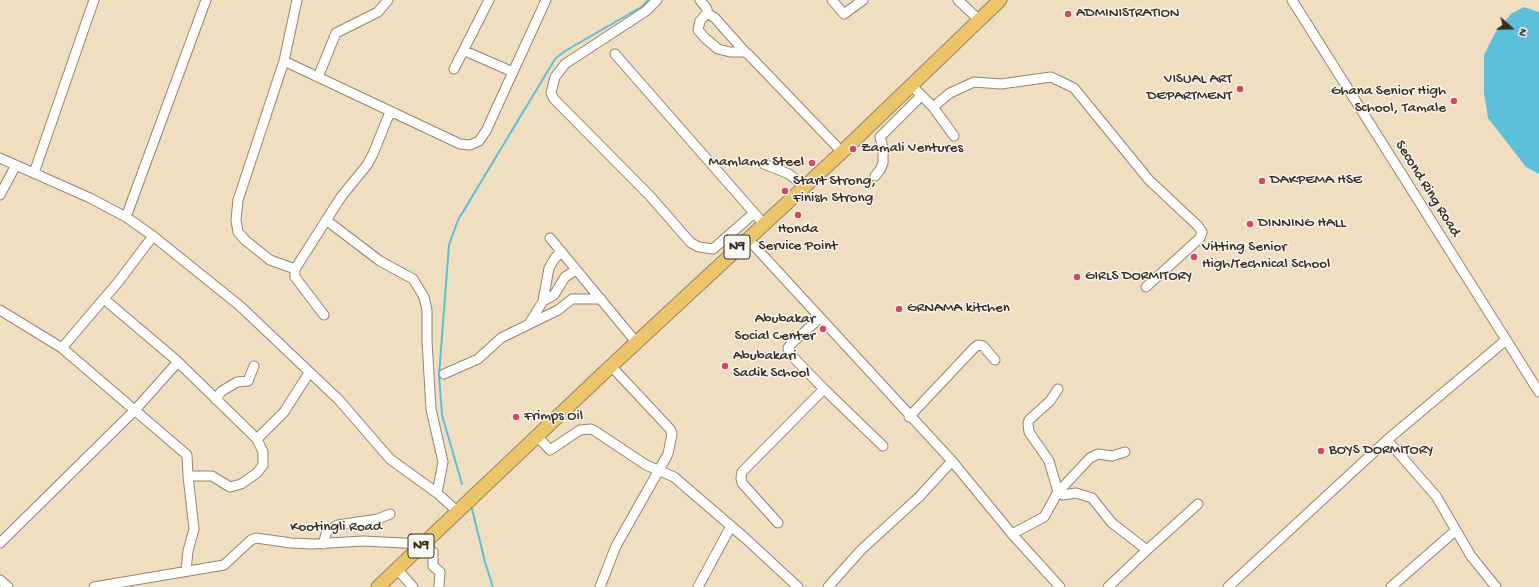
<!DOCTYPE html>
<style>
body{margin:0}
#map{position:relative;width:1539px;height:587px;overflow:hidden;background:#efdfc0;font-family:"Gochi Hand",sans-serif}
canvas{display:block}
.north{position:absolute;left:1491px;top:8px;width:40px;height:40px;-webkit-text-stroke:3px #f6f6f2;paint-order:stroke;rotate:110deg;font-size:11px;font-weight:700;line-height:16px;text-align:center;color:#3b2a1e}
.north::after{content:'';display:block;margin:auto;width:14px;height:18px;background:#3b2a1e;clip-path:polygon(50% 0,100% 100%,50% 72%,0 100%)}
</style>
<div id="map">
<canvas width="1539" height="587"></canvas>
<div class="north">N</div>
</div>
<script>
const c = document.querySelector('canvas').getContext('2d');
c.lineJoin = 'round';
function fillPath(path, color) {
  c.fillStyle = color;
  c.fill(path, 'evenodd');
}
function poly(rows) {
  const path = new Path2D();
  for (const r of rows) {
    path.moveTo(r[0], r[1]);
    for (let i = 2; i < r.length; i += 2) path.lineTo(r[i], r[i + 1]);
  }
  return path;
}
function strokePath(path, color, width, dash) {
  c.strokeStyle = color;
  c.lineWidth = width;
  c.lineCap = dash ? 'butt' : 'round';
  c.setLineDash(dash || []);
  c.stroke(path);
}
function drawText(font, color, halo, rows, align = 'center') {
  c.font = font + ' "Gochi Hand",sans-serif';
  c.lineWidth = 3;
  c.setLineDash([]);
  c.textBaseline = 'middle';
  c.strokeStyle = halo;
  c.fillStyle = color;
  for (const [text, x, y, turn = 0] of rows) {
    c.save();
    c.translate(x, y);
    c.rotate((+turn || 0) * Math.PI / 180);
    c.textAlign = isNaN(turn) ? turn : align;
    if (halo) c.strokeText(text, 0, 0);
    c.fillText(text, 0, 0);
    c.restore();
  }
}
fillPath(poly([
 [1524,7,1539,12,1539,174,1526,167,1488,118,1484,93,1484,55,1495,33,1511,14]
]), '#5bc0d9');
strokePath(poly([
 [462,484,442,415,439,375,449,245,458,220,555,59,565,51,643,6,648,0],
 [472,509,485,562,493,587]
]), '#5bc0d9', 2);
const minor = poly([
 [657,0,646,11,565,64,555,77,551,93,554,99,650,196,691,243,699,247,713,249,753,214],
 [700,0,707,9,707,13,700,21,698,30,705,38,718,49,730,52,744,52,748,54,842,152],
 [832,0,844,14,863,0],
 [958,0,978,19],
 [1292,0,1539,392],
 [707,13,715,18,745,52],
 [465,51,513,72],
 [615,54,763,223],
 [284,61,460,144,470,145,479,141,486,131,546,0],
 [454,69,489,0],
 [318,77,336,33,378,12,388,0],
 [911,85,933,107,954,136],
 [933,107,950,93,974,82,1001,84,1051,77,1074,88,1149,180,1198,226,1202,232,1200,238,1146,287],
 [0,158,90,198,126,217,153,236,240,306,339,400,390,459,437,493,457,511],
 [764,164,789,174,804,186],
 [34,173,94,0],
 [875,176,880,170,883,163,883,148,880,137,921,96],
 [0,195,16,165],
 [126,217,206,0],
 [326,220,380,261,413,279,424,297,427,310,427,341,431,409,443,462,437,493],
 [550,238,636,342],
 [747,238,952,461,1012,534,1060,587],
 [295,269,270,260,245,240,238,232,236,220,238,200,284,61,297,0],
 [543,301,549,268,555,258,561,252],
 [0,310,62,348,187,455,188,476,212,476,230,487,241,484,257,473,263,465,263,452,257,439],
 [324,315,295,277,295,269,341,197,367,165,373,154,390,112],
 [820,318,791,344,788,348,789,353,824,389,883,446],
 [529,324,543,301,554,295,565,277,576,270],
 [62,348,119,281,153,236],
 [176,360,257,439,284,412,309,373],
 [444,374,478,359,501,338,558,310,572,299,601,299],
 [215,399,222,391,237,382,248,381,254,366],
 [909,417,974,348,978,345,983,346,995,360],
 [537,436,550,450,580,430,591,429,595,431,646,465,674,477,745,538,798,587],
 [1387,440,1436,496,1471,556,1496,587],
 [1125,452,1112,456,1098,454,1090,458,1058,492,1063,495,1076,493,1092,498,1112,523,1147,550,1198,504],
 [778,523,742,483,741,478,742,472,824,389],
 [1012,534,1044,517,1058,492,1049,461,1029,432,1028,424,1029,420,1050,401,1058,389],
 [0,543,135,410,177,363,176,360,104,299],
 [323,544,327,531,338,525,378,519,390,514],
 [397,569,413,587],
 [186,571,188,551,194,529,188,476],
 [0,580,8,587],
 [94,587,224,565,251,540,256,538,291,543,312,544,363,541,423,544,433,552,433,566,440,572,439,587],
 [600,587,616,546,668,454,672,434,670,429,611,366],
 [698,587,731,526],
 [828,587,861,550,919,497,952,461],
 [1108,587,1147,550],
 [1228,587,1387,440,1506,340],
 [1391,587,1455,531]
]);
const highway = poly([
 [378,587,611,366,842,152,1000,0]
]);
strokePath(minor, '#95846f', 11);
strokePath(highway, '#95846f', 15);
strokePath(minor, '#fff', 9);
strokePath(highway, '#edc569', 13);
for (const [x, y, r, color] of [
 [1068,14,4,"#d1495b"],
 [1240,89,4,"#d1495b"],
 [1454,101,4,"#d1495b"],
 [853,149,4,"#d1495b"],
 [812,163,4,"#d1495b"],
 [1262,181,4,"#d1495b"],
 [785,191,4,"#d1495b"],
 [798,215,4,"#d1495b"],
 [1250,224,4,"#d1495b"],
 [1194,257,4,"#d1495b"],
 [1077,277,4,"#d1495b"],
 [899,309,4,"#d1495b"],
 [823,329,4,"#d1495b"],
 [725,366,4,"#d1495b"],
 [516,417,4,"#d1495b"],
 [1321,451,4,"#d1495b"]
]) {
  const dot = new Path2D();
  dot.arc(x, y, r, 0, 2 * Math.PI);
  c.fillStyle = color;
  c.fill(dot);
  strokePath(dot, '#f6f6f2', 1.5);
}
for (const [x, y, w] of [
 [737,247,26],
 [421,546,26]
]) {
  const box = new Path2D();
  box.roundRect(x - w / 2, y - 12, w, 24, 3);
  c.fillStyle = '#f6f6f2';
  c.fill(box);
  strokePath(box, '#3b2a1e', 1);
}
drawText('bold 14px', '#3b2a1e', null, [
 ["N9",737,247],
 ["N9",421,546]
]);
drawText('15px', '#3b2a1e', '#f6f6f2', [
 ["ADMINISTRATION",1076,14],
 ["VISUAL ART",1232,80,"right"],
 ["DEPARTMENT",1232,97,"right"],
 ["Ghana Senior High",1446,92,"right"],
 ["School, Tamale",1446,109,"right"],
 ["Zamali Ventures",861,149],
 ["Mamlama Steel",804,163,"right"],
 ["DAKPEMA HSE",1270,181],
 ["Start Strong,",793,182],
 ["Finish Strong",793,199],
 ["DINNING HALL",1258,224],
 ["Honda",798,230,"center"],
 ["Service Point",798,247,"center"],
 ["Vitting Senior",1202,248],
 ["High/Technical School",1202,265],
 ["GIRLS DORMITORY",1085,277],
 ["GRNAMA kitchen",907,309],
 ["Abubakar",815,320,"right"],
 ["Social Center",815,337,"right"],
 ["Abubakari",733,357],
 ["Sadik School",733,374],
 ["Frimps Oil",524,417],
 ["BOYS DORMITORY",1329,451]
], 'left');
drawText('15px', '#3b2a1e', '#f6f6f2', [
 ["Second Ring Road",1427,189,58],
 ["Kootingli Road",336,528]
]);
</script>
